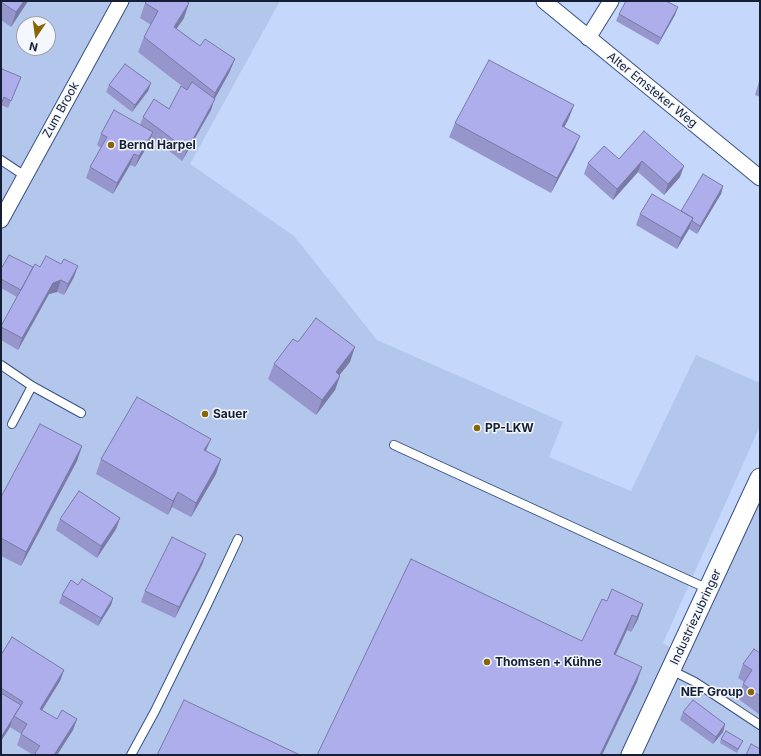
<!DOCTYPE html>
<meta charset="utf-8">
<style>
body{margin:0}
#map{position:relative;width:761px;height:756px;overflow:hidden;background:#c5d7fb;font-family:Inter,sans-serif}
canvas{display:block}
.frame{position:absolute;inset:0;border:2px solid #141f35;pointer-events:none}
.north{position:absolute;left:16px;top:16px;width:40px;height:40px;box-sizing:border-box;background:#f4f7fe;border:1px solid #9aa1ae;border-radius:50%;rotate:193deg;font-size:11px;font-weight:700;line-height:16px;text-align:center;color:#141f35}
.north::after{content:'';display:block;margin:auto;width:14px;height:18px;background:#896603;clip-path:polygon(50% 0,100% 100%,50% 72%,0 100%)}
</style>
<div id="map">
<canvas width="761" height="756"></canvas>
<div class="frame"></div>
<div class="north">N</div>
</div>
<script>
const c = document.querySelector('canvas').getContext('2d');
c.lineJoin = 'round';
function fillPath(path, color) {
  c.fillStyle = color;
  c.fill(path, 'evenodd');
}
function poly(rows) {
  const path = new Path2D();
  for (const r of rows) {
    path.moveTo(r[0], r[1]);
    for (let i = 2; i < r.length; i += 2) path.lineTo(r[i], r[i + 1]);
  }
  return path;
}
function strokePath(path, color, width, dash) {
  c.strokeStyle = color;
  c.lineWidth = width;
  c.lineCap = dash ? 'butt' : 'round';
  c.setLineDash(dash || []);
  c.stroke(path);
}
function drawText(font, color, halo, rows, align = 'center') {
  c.font = font + ' Inter,sans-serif';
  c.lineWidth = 3;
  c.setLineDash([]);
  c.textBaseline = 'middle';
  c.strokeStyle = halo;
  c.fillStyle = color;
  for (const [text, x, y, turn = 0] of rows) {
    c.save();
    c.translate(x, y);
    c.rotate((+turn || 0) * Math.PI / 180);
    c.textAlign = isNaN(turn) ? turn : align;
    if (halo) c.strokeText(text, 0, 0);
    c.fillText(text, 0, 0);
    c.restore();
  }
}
fillPath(poly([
 [1,1,280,1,190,164,294,236,377,340,563,422,549,457,631,491,696,355,760,383,760,426,663,643,686,658,760,498,760,755,1,755],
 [24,24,48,24,48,48,24,48]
]), '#b3c7ed');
const service = poly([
 [1,160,25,176],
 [1,365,32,386,81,413],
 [12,424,32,386],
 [394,445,708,589],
 [671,670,695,682,760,725],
 [131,755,155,711,208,603,238,539]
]);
const minor = poly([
 [544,1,760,178],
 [588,38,611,1],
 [1,220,121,1]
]);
const tertiary = poly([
 [631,755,760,478]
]);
strokePath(service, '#395184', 10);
strokePath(minor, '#395184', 17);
strokePath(tertiary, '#395184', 21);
strokePath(service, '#fff', 8);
strokePath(minor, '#fff', 15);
strokePath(tertiary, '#fff', 19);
fillPath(poly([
 [1,1,28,1,11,27,1,20],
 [145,3,184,18,176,29,200,46,235,59,229,73,214,100,211,110,182,161,151,137,149,143,135,167,130,165,113,194,86,178,90,167,101,148,97,145,101,134,140,125,143,117,169,109,187,90,138,52,144,37,151,25,140,18],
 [619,14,675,15,658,45,616,21],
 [1,71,21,77,8,108,1,105],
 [760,78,760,97,755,95],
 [151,83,148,91,132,112,106,92,109,85],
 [574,105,568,120,564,127,580,136,574,150,551,193,449,137,455,123],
 [644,131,680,177,664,195,638,172,613,200,584,174,588,163,619,159],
 [723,186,721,194,697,234,689,229,677,249,636,225,640,214,681,211],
 [40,267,74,277,64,295,57,292,49,294,18,350,1,340,1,326,17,297,1,288,1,269],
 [298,342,350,362,339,375,340,376,335,390,316,415,268,379,274,364],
 [82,446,77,461,21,566,1,556,1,497],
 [206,451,221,459,216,474,191,517,172,507,168,515,96,474,101,459],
 [120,518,116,529,97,558,56,530,60,519],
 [206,554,202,565,175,618,141,602,145,591],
 [78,585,113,598,111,605,98,626,59,603,62,595],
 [607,601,643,604,638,619,631,632,627,630,615,655,637,682,602,755,317,755,582,641],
 [760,653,760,715,737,698,744,682,738,678,743,664],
 [1,655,64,670,60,681,42,710,57,719,77,719,73,730,57,755,33,755,17,745,21,734,10,727,1,741],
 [683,712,725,724,723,732,713,744,680,720],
 [721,739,741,745,737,753,720,743]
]), '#9696cc');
fillPath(poly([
 [24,1,28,1,11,27,16,12],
 [189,3,184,18,168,41,174,27],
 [678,7,675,15,658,45,661,38],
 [235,59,229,73,214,100,211,110,182,161,187,150,210,107,215,93],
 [151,83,148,91,132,112,135,105],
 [574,105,568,120,557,141,562,126],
 [153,132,149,143,135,167,139,156],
 [580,136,574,150,551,193,557,178],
 [134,154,130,165,113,194,117,183],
 [642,161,638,172,613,200,617,189],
 [684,166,680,177,664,195,668,184],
 [723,186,721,194,697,234,700,226],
 [693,218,689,229,677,249,681,238],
 [78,266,74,277,64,295,68,284],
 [61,280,57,292,49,294,18,350,22,338,53,283],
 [355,347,350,362,330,387,336,372],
 [340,376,335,390,316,415,322,400],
 [211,439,205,453,204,450],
 [82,446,77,461,21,566,26,552],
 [221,459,216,474,191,517,196,503],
 [178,492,172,507,168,515,173,501],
 [120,518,116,529,97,558,101,546],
 [206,554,202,565,175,618,179,607],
 [113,598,111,605,98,626,101,618],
 [643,604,638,619,631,632,637,617],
 [632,615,627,630,609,669,614,654],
 [642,667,637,682,602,755,600,755],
 [64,670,60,681,36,720,40,709],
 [77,719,73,730,57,755,54,755],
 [12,720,10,727,1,741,2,736],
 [725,724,723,732,713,744,716,737]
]), '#7a7aa6');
const building = poly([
 [1,1,24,1,16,12,1,2,1,1],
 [147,1,186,1,189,3,174,27,200,46,205,39,235,59,215,93,144,37,158,11,145,3,147,1],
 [626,1,666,1,678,7,661,38,619,14,626,1],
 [489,60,574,105,562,126,580,136,557,178,455,123,489,60],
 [125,64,151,83,135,105,109,85,125,64],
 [2,69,21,77,11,101,4,97,1,104,1,71,2,69],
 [192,82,215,99,187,150,143,117,154,99,169,109,181,86,187,90,192,82],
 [114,110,153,132,139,156,134,154,117,183,90,167,107,137,101,134,114,110],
 [644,131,684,166,668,184,642,161,617,189,588,163,604,146,619,159,644,131],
 [703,174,723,186,700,226,692,221,693,218,681,211,703,174],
 [652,194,693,218,681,238,640,214,652,194],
 [9,255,33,267,21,290,1,279,1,269,9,255],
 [46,256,61,264,64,259,78,266,68,284,61,280,53,283,22,338,1,327,1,326,35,264,40,267,46,256],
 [316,318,355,347,336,372,340,376,322,400,274,364,293,339,298,342,316,318],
 [137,397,211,439,204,450,221,459,196,503,178,492,173,501,101,459,137,397],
 [40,424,82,446,26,552,1,538,1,497,40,424],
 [79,491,120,518,101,546,60,519,79,491],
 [172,537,206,554,179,607,145,591,172,537],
 [411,559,582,641,602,599,607,601,612,589,643,604,637,617,632,615,614,654,642,667,600,755,317,755,411,559],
 [82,579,113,598,101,618,62,595,71,580,78,585,82,579],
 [12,637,64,670,40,709,57,719,62,710,77,719,54,755,37,755,35,753,40,746,21,734,27,724,14,716,23,702,1,688,1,655,12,637],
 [754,649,760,653,760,696,743,684,752,670,743,664,754,649],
 [1,693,21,705,2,736,1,735,1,693],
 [184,700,300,755,157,755,184,700],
 [693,700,725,724,716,737,683,712,693,700],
 [726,731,743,741,738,749,721,739,726,731],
 [751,744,760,749,760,755,746,755,751,744]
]);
fillPath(building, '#aeaeed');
strokePath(building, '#7a7aa6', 1);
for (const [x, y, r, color] of [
 [111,145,4,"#896603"],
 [205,414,4,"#896603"],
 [477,428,4,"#896603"],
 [487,662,4,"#896603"],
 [751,692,4,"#896603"]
]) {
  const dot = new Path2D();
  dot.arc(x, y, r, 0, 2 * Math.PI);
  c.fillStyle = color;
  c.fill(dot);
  strokePath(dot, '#f4f7fe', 1.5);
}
drawText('12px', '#141f35', '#f4f7fe', [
 ["Alter Emsteker Weg",652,90,39],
 ["Zum Brook",61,110,-61],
 ["Industriezubringer",696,617,-65]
]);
drawText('bold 12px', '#141f35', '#f4f7fe', [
 ["Bernd Harpel",119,145],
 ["Sauer",213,414],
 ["PP-LKW",485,428],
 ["Thomsen + Kühne",495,662],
 ["NEF Group",743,692,"right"]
], 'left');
</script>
